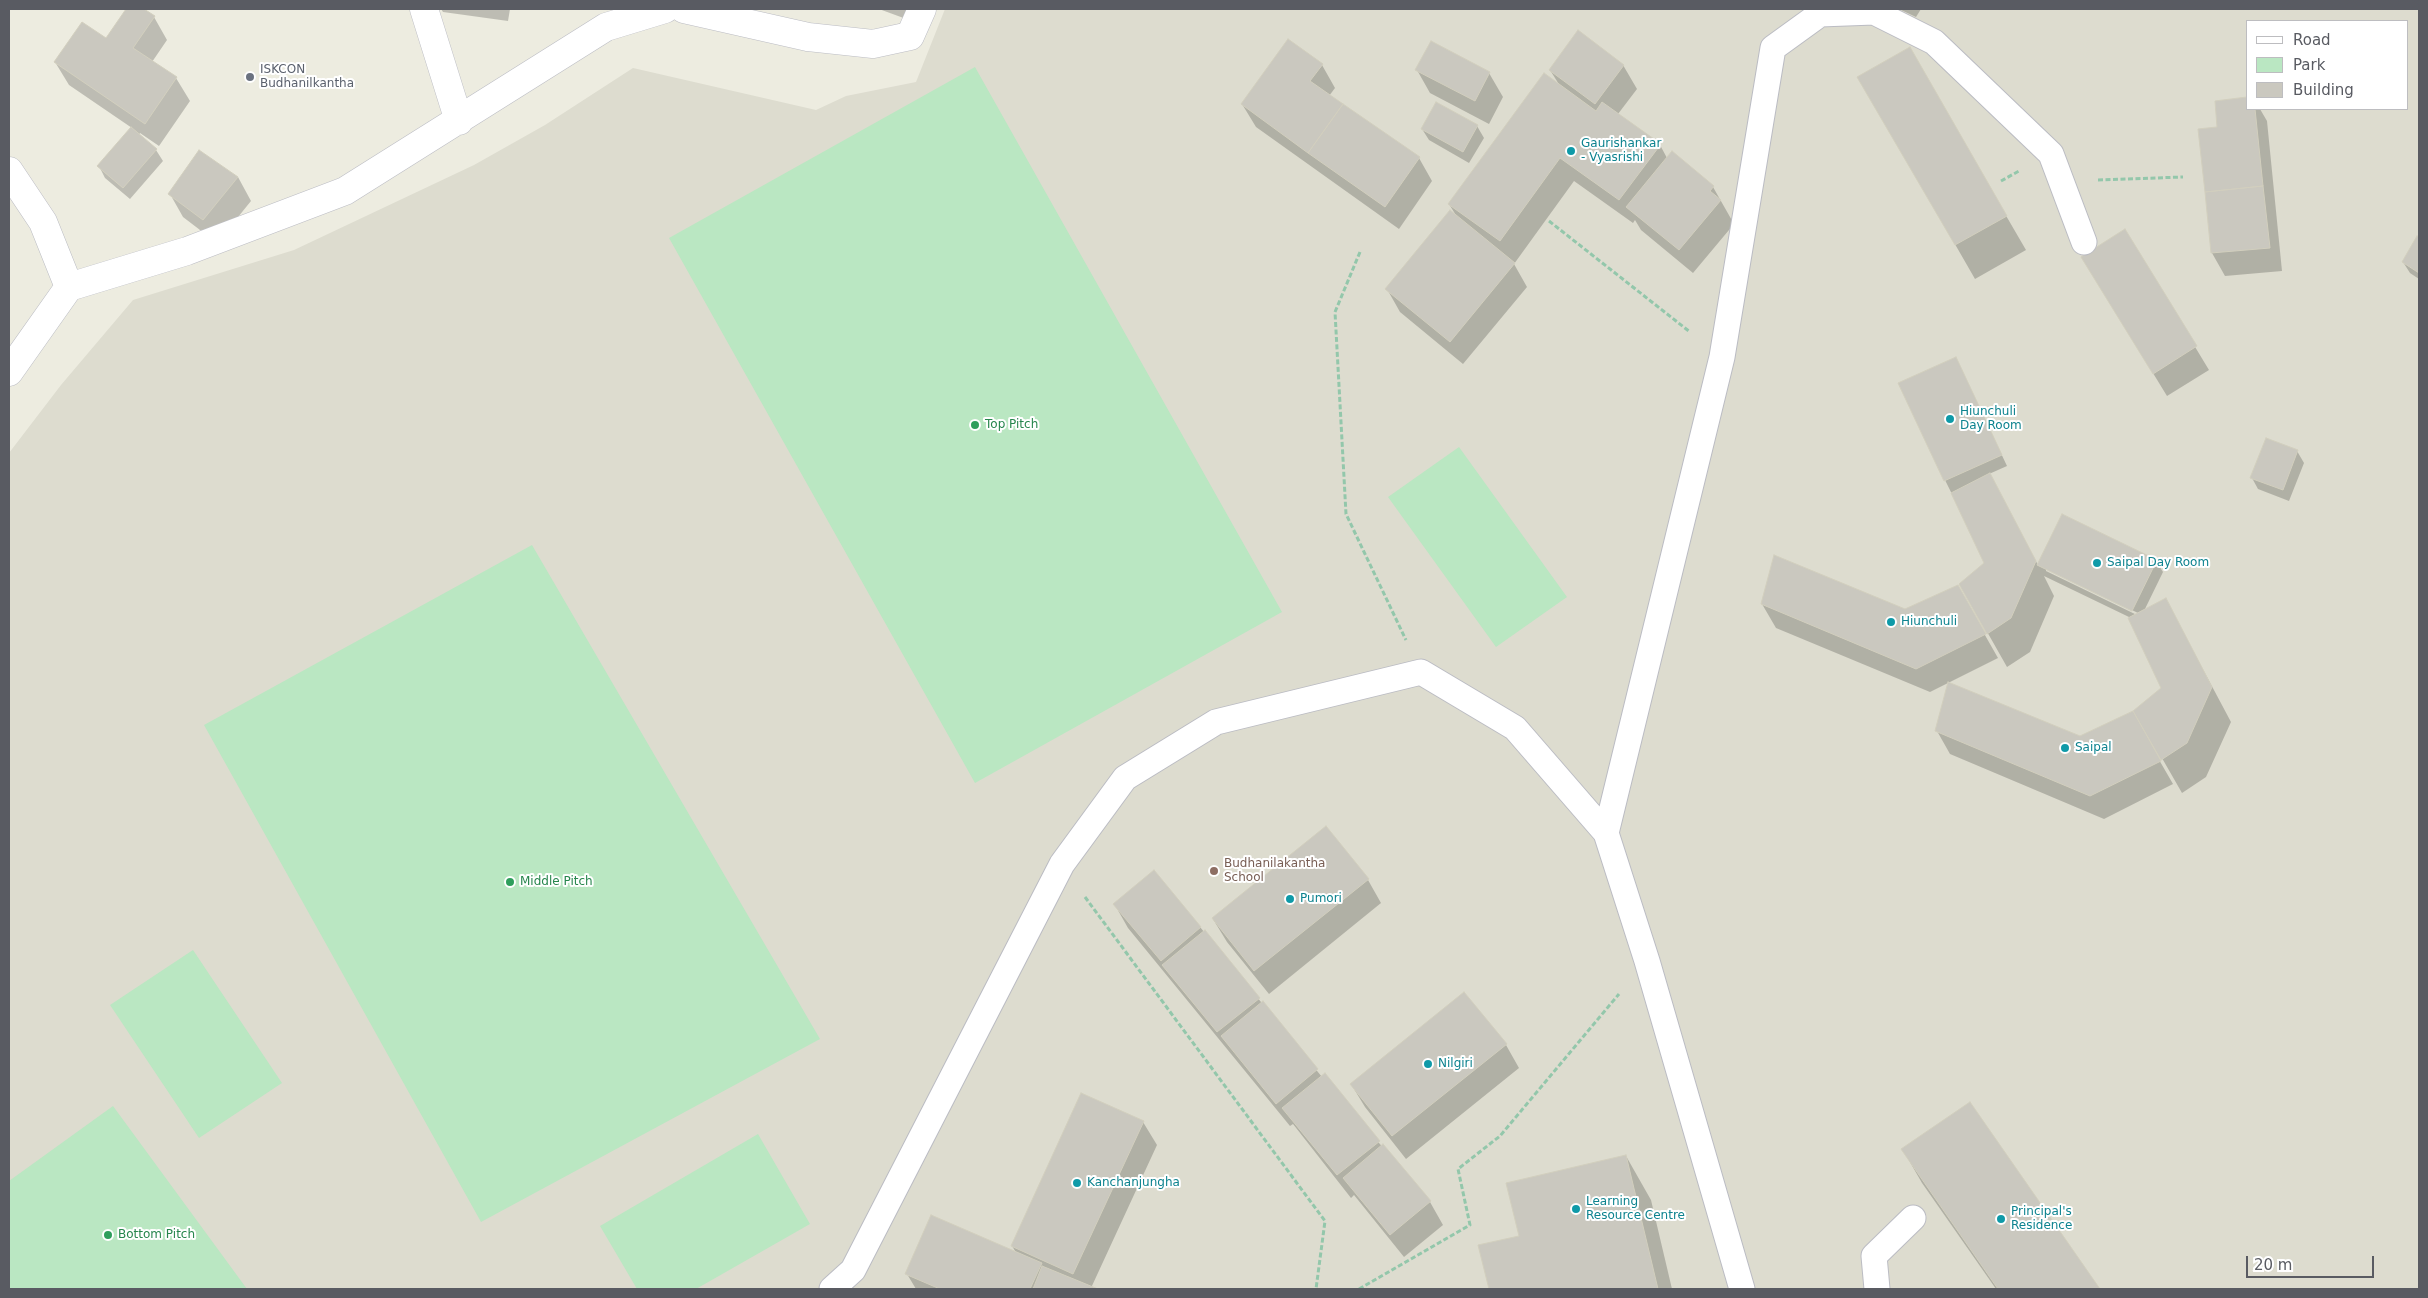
<!DOCTYPE html>
<style>
body{margin:0}
#map{position:relative;width:2428px;height:1298px;overflow:hidden;background:#edece0;font-family:"DejaVu Sans",sans-serif}
canvas{display:block}
.frame{position:absolute;inset:0;border:10px solid #595b62;pointer-events:none}
.legend{position:absolute;left:2246px;top:20px;width:162px;height:90px;box-sizing:border-box;background:#fff;border:1px solid #bdbdc0;margin:0;padding:6px 9px;list-style:none;font-size:15px;color:#595b62}
.legend li{display:flex;align-items:center;gap:10px;height:25px}
.legend b{width:25px;border:1px solid #bdbdc0}
.scale{position:absolute;left:2246px;top:1256px;width:128px;height:22px;box-sizing:border-box;border:2px solid #595b62;border-top:0;padding-left:6px;font-size:15px;line-height:18px;white-space:nowrap;color:#595b62;-webkit-text-stroke:4px #fff;paint-order:stroke}
</style>
<div id="map">
<canvas width="2428" height="1298"></canvas>
<div class="frame"></div>
<ul class="legend">
<li><b style="height:6px;background:#fff"></b>Road</li>
<li><b style="height:14px;background:#bae7c2"></b>Park</li>
<li><b style="height:14px;background:#cac8bf"></b>Building</li>
</ul>
<div class="scale">20 m</div>
</div>
<script>
const c = document.querySelector('canvas').getContext('2d');
c.lineJoin = 'round';
function fillPath(path, color) {
  c.fillStyle = color;
  c.fill(path, 'evenodd');
}
function poly(rows) {
  const path = new Path2D();
  for (const r of rows) {
    path.moveTo(r[0], r[1]);
    for (let i = 2; i < r.length; i += 2) path.lineTo(r[i], r[i + 1]);
  }
  return path;
}
function strokePath(path, color, width, dash) {
  c.strokeStyle = color;
  c.lineWidth = width;
  c.lineCap = dash ? 'butt' : 'round';
  c.setLineDash(dash || []);
  c.stroke(path);
}
function drawText(font, color, halo, rows, align = 'center') {
  c.font = font + ' "DejaVu Sans",sans-serif';
  c.lineWidth = 4;
  c.setLineDash([]);
  c.textBaseline = 'middle';
  c.strokeStyle = halo;
  c.fillStyle = color;
  for (const [text, x, y, turn = 0] of rows) {
    c.save();
    c.translate(x, y);
    c.rotate((+turn || 0) * Math.PI / 180);
    c.textAlign = isNaN(turn) ? turn : align;
    if (halo) c.strokeText(text, 0, 0);
    c.fillText(text, 0, 0);
    c.restore();
  }
}
fillPath(poly([
 [945,9,2419,9,2419,1289,9,1289,9,453,61,385,133,300,294,250,474,165,545,125,633,68,816,110,846,96,916,82],
 [2247,21,2407,21,2407,109,2247,109]
]), '#dddccf');
fillPath(poly([
 [975,67,1282,612,975,783,669,238],
 [1459,447,1567,597,1496,647,1388,497],
 [532,545,820,1039,481,1222,204,725],
 [193,950,282,1083,199,1138,110,1005],
 [113,1106,247,1289,9,1289,9,1181],
 [758,1134,810,1224,696,1289,637,1289,600,1226]
]), '#bae7c2');
fillPath(poly([
 [128,9,142,9,154,17,167,40,152,62,176,78,190,101,159,146,140,133,139,135,156,150,163,161,130,199,105,178,99,166,132,128,69,85,55,62,107,40],
 [441,9,510,9,508,21,443,12],
 [879,9,913,9,909,20],
 [1899,9,1921,9,1916,17],
 [1431,42,1489,73,1503,97,1489,124,1430,93,1417,70],
 [1909,49,2026,250,1975,279,1859,77],
 [1322,65,1335,88,1329,96,1419,158,1432,181,1399,229,1256,127,1242,104],
 [1623,65,1637,89,1618,114,1660,145,1667,158,1672,153,1713,187,1734,224,1693,273,1641,230,1635,220,1633,223,1574,181,1514,264,1527,287,1463,364,1400,312,1387,289,1457,217,1449,204,1560,86,1550,70],
 [2247,109,2260,109,2267,121,2282,271,2225,276,2212,253,2218,128],
 [1477,126,1484,138,1469,163,1429,140,1422,129],
 [238,177,251,201,217,243,183,217,170,194],
 [2125,231,2209,370,2167,396,2096,280],
 [2418,238,2419,239,2419,279,2410,273,2403,262],
 [1956,358,2007,466,1989,474,2038,565,2156,561,2163,572,2144,611,2166,600,2231,722,2206,777,2182,793,2135,711,2162,689,2129,617,2044,576,2054,596,2030,652,2007,667,1960,584,1986,563,1945,480],
 [2046,568,2138,613,2137,615,2046,571],
 [2297,451,2304,463,2289,501,2258,489,2252,478],
 [1957,586,1998,658,1930,692,1776,628,1762,604,1905,611],
 [2132,713,2173,784,2104,819,1950,754,1937,731,2080,737],
 [1368,880,1381,903,1269,994,1227,942,1213,919],
 [1115,905,1200,927,1322,1077,1430,1202,1443,1225,1404,1257,1354,1195,1351,1198,1293,1124,1290,1126,1128,928],
 [1506,1045,1519,1068,1406,1159,1365,1107,1351,1084],
 [1970,1104,2099,1289,1996,1289,1922,1183,1903,1150],
 [1143,1122,1157,1145,1091,1288,1094,1289,916,1289,907,1274,1017,1254,1012,1246],
 [1626,1156,1651,1200,1672,1289,1490,1289,1479,1246,1520,1237]
]), '#0003');
const building = poly([
 [126,9,144,9,155,16,133,48,177,77,145,124,54,62,82,22,106,38,126,9],
 [1578,30,1624,65,1595,104,1549,70,1578,30],
 [1288,39,1323,64,1310,81,1343,104,1308,153,1241,104,1288,39],
 [1431,41,1490,72,1475,101,1415,70,1431,41],
 [1910,47,2007,216,1955,245,1857,77,1910,47],
 [1544,73,1596,111,1602,102,1661,144,1619,200,1560,158,1500,241,1448,204,1544,73],
 [2247,97,2247,109,2255,109,2263,186,2205,192,2198,129,2217,127,2215,101,2247,97],
 [1436,102,1478,125,1463,152,1421,129,1436,102],
 [1343,104,1420,157,1385,207,1308,153,1343,104],
 [131,127,157,149,123,188,97,166,131,127],
 [199,150,238,177,203,220,168,194,199,150],
 [1672,151,1714,186,1710,191,1721,200,1679,250,1626,207,1672,151],
 [2263,186,2270,248,2211,253,2205,192,2263,186],
 [1450,210,1515,263,1450,342,1385,289,1450,210],
 [2125,229,2197,346,2153,374,2081,257,2125,229],
 [2417,236,2419,237,2419,273,2402,262,2417,236],
 [1956,357,2002,455,1944,481,1898,383,1956,357],
 [2266,438,2298,450,2283,490,2250,478,2266,438],
 [1990,473,2036,561,2011,618,1987,634,1959,584,1984,563,1951,493,1990,473],
 [2062,514,2157,560,2132,611,2037,565,2062,514],
 [1774,555,1905,609,1958,585,1986,634,1916,669,1761,604,1774,555],
 [2166,598,2212,687,2187,743,2161,760,2133,711,2161,688,2128,618,2166,598],
 [1948,682,2080,736,2133,711,2161,761,2090,796,1935,731,1948,682],
 [1326,826,1369,879,1254,971,1212,918,1326,826],
 [1154,870,1201,927,1161,961,1113,904,1154,870],
 [1205,930,1260,998,1217,1032,1162,965,1205,930],
 [1464,992,1507,1044,1392,1136,1350,1084,1464,992],
 [1263,1001,1318,1069,1276,1104,1221,1036,1263,1001],
 [1325,1073,1380,1141,1337,1175,1282,1108,1325,1073],
 [1081,1093,1144,1121,1073,1274,1011,1246,1081,1093],
 [1970,1102,2100,1289,1998,1289,1901,1149,1970,1102],
 [1383,1144,1431,1201,1390,1235,1343,1178,1383,1144],
 [1626,1155,1658,1289,1489,1289,1478,1245,1519,1236,1506,1183,1626,1155],
 [931,1215,1042,1263,1030,1289,940,1289,905,1274,931,1215],
 [1042,1266,1098,1289,1033,1289,1042,1266]
]);
fillPath(building, '#cac8bf');
strokePath(building, '#d2cfbe', 1);
const service = poly([
 [1606,833,1722,357,1773,48,1820,14,1874,12,1934,42,2051,154,2084,242],
 [832,1289,853,1270,1062,864,1125,778,1216,722,1421,672,1515,728,1606,833,1647,961,1742,1289],
 [1877,1289,1874,1256,1913,1218]
]);
const minor = poly([
 [424,9,459,121],
 [684,9,808,37,873,44,910,36,922,9],
 [69,287,187,251,345,191,606,27,665,9]
]);
const tertiary = poly([
 [9,171,43,222,69,287,9,372]
]);
strokePath(service, '#bbbcc3', 27);
strokePath(minor, '#bbbcc3', 29);
strokePath(tertiary, '#bbbcc3', 29);
strokePath(poly([
 [2098,180,2183,177],
 [2001,181,2019,171],
 [1549,221,1690,332],
 [1360,252,1335,312,1346,514,1406,640],
 [1085,897,1325,1221,1316,1289],
 [1359,1289,1470,1225,1458,1169,1500,1136,1619,994]
]), '#93c7ab', 3, [5, 2.5]);
strokePath(service, '#fff', 25);
strokePath(minor, '#fff', 28);
strokePath(tertiary, '#fff', 28);
for (const [x, y, r, color] of [
 [250,77,5,"#6b7280"],
 [1571,151,5,"#0f9aa8"],
 [1950,419,5,"#0f9aa8"],
 [975,425,5,"#2e9e5b"],
 [2097,563,5,"#0f9aa8"],
 [1891,622,5,"#0f9aa8"],
 [2065,748,5,"#0f9aa8"],
 [1214,871,5,"#8d6e63"],
 [510,882,5,"#2e9e5b"],
 [1290,899,5,"#0f9aa8"],
 [1428,1064,5,"#0f9aa8"],
 [1077,1183,5,"#0f9aa8"],
 [1576,1209,5,"#0f9aa8"],
 [2001,1219,5,"#0f9aa8"],
 [108,1235,5,"#2e9e5b"]
]) {
  const dot = new Path2D();
  dot.arc(x, y, r, 0, 2 * Math.PI);
  c.fillStyle = color;
  c.fill(dot);
  strokePath(dot, '#fff', 2);
}
drawText('12px', '#5b616d', '#fff', [
 ["ISKCON",260,70],
 ["Budhanilkantha",260,84]
], 'left');
drawText('12px', '#0d838f', '#fff', [
 ["Gaurishankar",1581,144],
 ["- Vyasrishi",1581,158],
 ["Hiunchuli",1960,412],
 ["Day Room",1960,426],
 ["Saipal Day Room",2107,563],
 ["Hiunchuli",1901,622],
 ["Saipal",2075,748],
 ["Pumori",1300,899],
 ["Nilgiri",1438,1064],
 ["Kanchanjungha",1087,1183],
 ["Learning",1586,1202],
 ["Resource Centre",1586,1216],
 ["Principal's",2011,1212],
 ["Residence",2011,1226]
], 'left');
drawText('12px', '#27864d', '#fff', [
 ["Top Pitch",985,425],
 ["Middle Pitch",520,882],
 ["Bottom Pitch",118,1235]
], 'left');
drawText('12px', '#785e54', '#fff', [
 ["Budhanilakantha",1224,864],
 ["School",1224,878]
], 'left');
</script>
